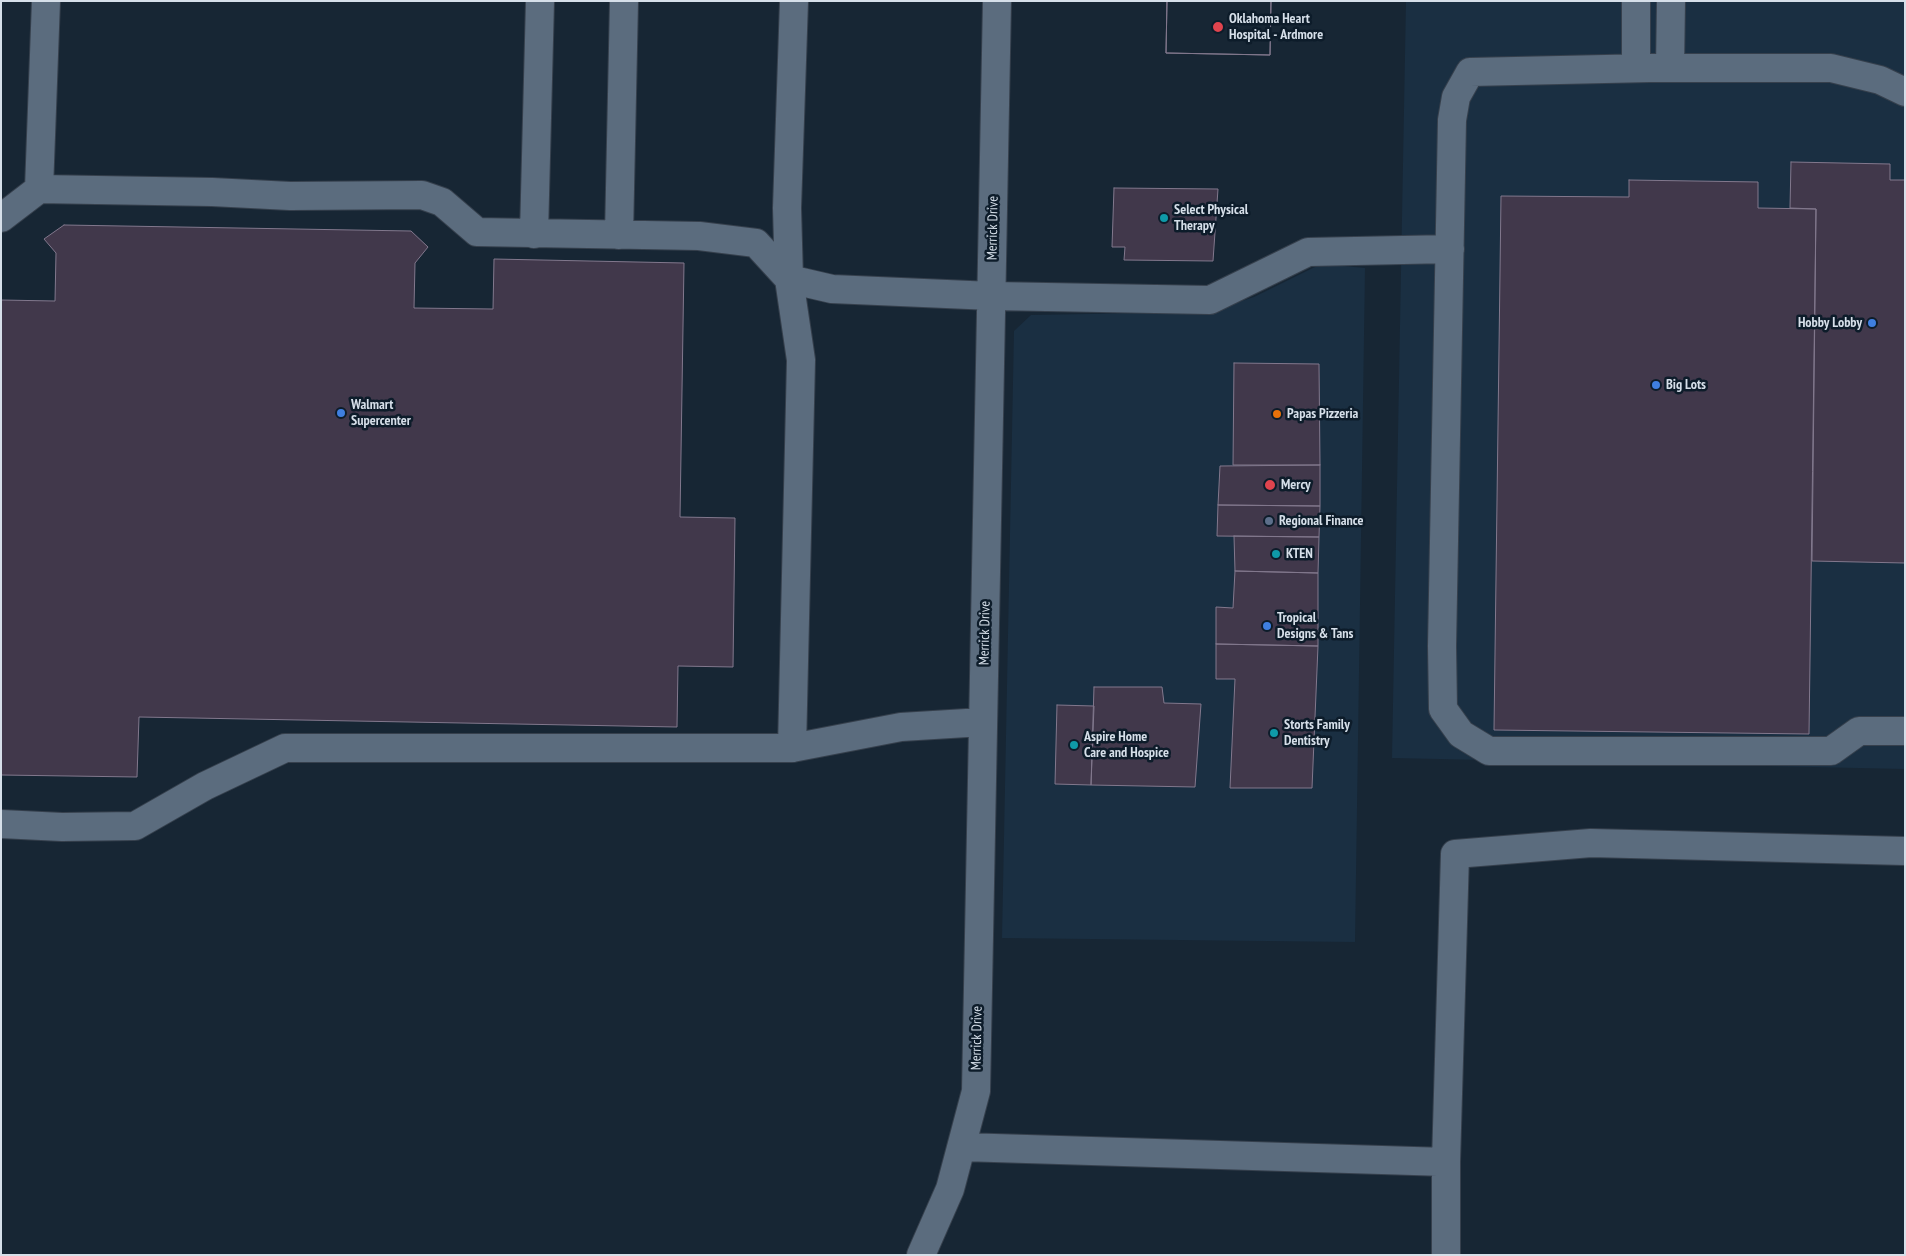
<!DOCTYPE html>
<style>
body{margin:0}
#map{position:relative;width:1906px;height:1256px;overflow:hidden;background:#172634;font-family:"PT Sans Narrow",sans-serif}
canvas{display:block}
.frame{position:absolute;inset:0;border:2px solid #d6dfe9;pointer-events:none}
</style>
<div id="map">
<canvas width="1906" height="1256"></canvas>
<div class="frame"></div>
</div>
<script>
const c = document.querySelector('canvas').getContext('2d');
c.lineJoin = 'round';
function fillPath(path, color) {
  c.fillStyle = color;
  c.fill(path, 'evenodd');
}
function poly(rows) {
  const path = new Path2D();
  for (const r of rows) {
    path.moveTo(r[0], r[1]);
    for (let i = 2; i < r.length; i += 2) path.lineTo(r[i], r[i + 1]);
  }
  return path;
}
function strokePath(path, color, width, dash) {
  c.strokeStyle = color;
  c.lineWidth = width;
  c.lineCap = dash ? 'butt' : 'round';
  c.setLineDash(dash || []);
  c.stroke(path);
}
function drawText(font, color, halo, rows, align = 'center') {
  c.font = font + ' "PT Sans Narrow",sans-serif';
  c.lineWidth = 5;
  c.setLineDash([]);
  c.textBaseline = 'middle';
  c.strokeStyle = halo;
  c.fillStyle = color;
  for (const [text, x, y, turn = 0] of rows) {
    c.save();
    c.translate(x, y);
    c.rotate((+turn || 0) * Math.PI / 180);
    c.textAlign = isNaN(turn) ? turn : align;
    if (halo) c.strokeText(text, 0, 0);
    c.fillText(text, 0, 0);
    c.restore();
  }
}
fillPath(poly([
 [1406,1,1905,1,1905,769,1392,758],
 [1321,264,1365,268,1355,942,1002,938,1014,331,1031,315,1208,312,1254,297]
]), '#1a2f42');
const building = poly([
 [1167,1,1271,1,1270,55,1166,53,1167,1],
 [1167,1,1271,1,1270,55,1166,53,1167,1],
 [1791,162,1890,164,1890,180,1905,180,1905,563,1812,561,1816,209,1790,208,1791,162],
 [1629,180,1758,182,1758,208,1816,209,1809,734,1494,730,1501,196,1629,197,1629,180],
 [1114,188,1218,189,1213,261,1124,260,1125,247,1112,247,1114,188],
 [64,225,411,231,428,247,415,263,414,308,493,309,494,259,684,263,680,517,735,518,733,667,678,666,677,727,139,717,137,777,1,775,1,300,55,301,56,253,44,239,64,225],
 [1234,363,1319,364,1320,465,1233,465,1234,363],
 [1320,465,1320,506,1218,505,1220,466,1320,465],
 [1218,505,1320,506,1319,537,1217,536,1218,505],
 [1234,536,1319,537,1318,573,1235,571,1234,536],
 [1235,571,1318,573,1318,646,1216,644,1216,607,1233,608,1235,571],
 [1216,644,1318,646,1312,788,1230,788,1235,679,1216,679,1216,644],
 [1094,687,1162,687,1164,703,1201,704,1195,787,1091,785,1094,687],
 [1057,705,1094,706,1091,785,1055,784,1057,705]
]);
fillPath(building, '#41384b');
strokePath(building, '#82788d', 1);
const minor = poly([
 [1636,68,1636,1],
 [1670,68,1671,1],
 [1905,92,1880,80,1831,68,1650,68,1470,72,1456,97,1452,120,1442,646,1443,709,1461,734,1489,751,1831,751,1859,731,1905,731],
 [39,189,46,1],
 [1,218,39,189,212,192,290,196,422,195,442,202,477,232,699,236,756,243,789,279,832,289,992,296,1210,300,1308,252,1450,249],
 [534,234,540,1],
 [619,235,624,1],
 [792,748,801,360,789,279,787,208,794,1],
 [1,824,62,827,135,826,205,786,285,748,792,748,901,727,983,722],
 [962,1147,1446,1162],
 [921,1255,950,1189,976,1091,997,1],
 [1446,1255,1446,1162,1455,854,1591,843,1905,851]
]);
strokePath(minor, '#36404d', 30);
strokePath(minor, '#5b6c7e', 28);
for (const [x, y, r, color] of [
 [1218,27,6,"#e0444e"],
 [1164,218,5,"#0f9aa8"],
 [1872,323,5,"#3f7fe0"],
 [1656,385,5,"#3f7fe0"],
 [341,413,5,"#3f7fe0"],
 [1277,414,5,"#e8710a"],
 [1270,485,6,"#e0444e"],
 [1269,521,5,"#5c6f8a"],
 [1276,554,5,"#0f9aa8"],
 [1267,626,5,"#3f7fe0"],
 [1274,733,5,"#0f9aa8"],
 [1074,745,5,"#0f9aa8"]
]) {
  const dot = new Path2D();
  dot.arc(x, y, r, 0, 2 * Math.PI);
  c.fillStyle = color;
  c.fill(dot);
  strokePath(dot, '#0d1c2a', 2);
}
drawText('bold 14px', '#d6dfe9', '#0d1c2a', [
 ["Oklahoma Heart",1229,19],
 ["Hospital - Ardmore",1229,35],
 ["Select Physical",1174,210],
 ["Therapy",1174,226],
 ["Hobby Lobby",1862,323,"right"],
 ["Big Lots",1666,385],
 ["Walmart",351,405],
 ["Supercenter",351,421],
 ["Papas Pizzeria",1287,414],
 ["Mercy",1281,485],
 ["Regional Finance",1279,521],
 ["KTEN",1286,554],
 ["Tropical",1277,618],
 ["Designs & Tans",1277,634],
 ["Storts Family",1284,725],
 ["Dentistry",1284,741],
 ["Aspire Home",1084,737],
 ["Care and Hospice",1084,753]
], 'left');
drawText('14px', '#d6dfe9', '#0d1c2a', [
 ["Merrick Drive",993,228,-89],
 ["Merrick Drive",985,633,-89],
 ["Merrick Drive",977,1038,-89]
]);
</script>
